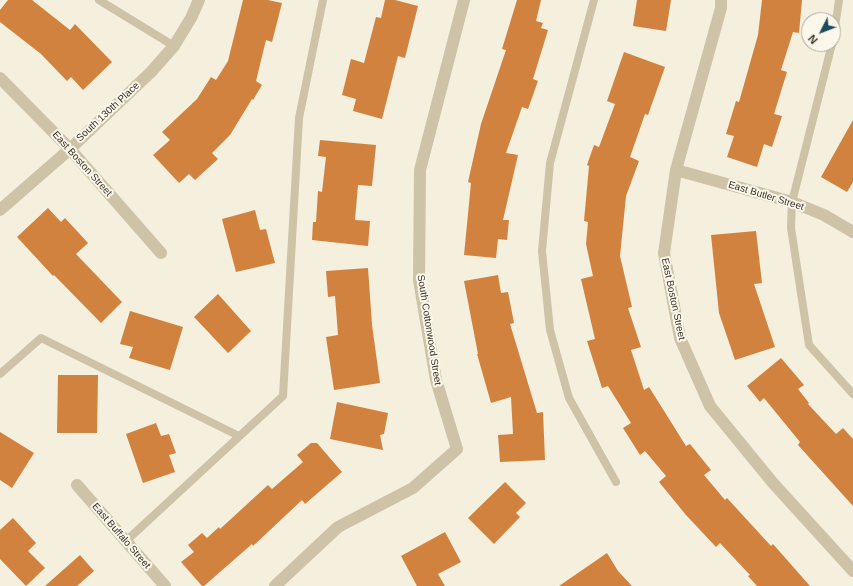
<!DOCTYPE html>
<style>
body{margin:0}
#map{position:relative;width:853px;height:586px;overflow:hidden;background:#f5efdd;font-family:Arial,sans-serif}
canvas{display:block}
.north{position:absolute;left:801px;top:12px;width:40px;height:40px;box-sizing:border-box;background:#fbf7ea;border:1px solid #aea89c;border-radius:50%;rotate:228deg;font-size:11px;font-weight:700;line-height:16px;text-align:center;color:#3a3228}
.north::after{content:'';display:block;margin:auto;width:14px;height:18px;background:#1a4c60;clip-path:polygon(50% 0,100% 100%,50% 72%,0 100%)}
</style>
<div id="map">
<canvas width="853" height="586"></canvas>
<div class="north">N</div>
</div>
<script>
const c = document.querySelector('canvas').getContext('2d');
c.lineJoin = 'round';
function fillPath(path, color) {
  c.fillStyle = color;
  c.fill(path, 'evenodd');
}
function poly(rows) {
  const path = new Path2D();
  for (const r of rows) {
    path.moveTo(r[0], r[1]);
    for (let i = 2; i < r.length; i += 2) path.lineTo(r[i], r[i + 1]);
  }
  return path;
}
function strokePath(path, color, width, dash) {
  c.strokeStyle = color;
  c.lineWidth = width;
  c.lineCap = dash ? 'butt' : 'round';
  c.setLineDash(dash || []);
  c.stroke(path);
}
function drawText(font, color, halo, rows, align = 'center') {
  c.font = font + ' Arial,sans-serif';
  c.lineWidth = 4;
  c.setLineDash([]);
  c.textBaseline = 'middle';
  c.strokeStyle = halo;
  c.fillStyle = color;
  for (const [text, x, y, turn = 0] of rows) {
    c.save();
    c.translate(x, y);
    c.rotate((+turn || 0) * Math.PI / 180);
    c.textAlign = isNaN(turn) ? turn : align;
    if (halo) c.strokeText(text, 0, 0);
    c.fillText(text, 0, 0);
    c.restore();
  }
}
fillPath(poly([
 [8,0,32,0,70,30,75,24,112,62,83,90,71,77,67,81,41,54,0,22,0,10],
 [243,0,268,0,282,3,272,42,266,40,256,81,262,85,253,100,252,99,230,135,212,153,218,159,195,180,189,174,179,183,153,155,170,140,162,132,197,99,211,77,216,80,228,61],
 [385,0,395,0,418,6,405,58,398,56,382,119,353,111,356,99,342,95,351,59,364,63,376,17,381,18],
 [517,0,541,0,536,21,543,23,541,28,548,30,533,79,538,81,528,109,522,107,506,153,518,155,503,220,509,220,507,240,498,239,496,258,464,255,471,183,468,182,481,124,506,50,502,49],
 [637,0,671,0,666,31,633,26],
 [762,0,802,0,799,33,793,32,781,70,787,72,774,114,782,116,772,147,764,144,757,167,727,157,734,136,726,134,736,101,739,102,758,35],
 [624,52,665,67,648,115,645,114,630,157,639,161,626,196,620,256,632,307,628,308,641,347,631,350,644,390,649,387,686,446,690,444,711,470,704,475,725,500,727,498,771,546,773,544,810,586,757,586,748,576,750,575,720,543,716,547,686,515,659,482,666,476,645,451,640,455,623,428,631,423,608,386,602,388,587,341,595,339,581,279,593,276,586,244,588,222,584,221,589,166,587,165,594,145,599,147,615,104,607,101],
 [853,120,853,182,847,192,821,177],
 [320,140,376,145,372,186,358,185,355,220,370,221,368,246,312,240,313,222,316,222,318,191,322,192,326,157,318,156],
 [48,208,61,222,65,218,88,243,76,254,122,302,101,323,54,275,53,276,17,237],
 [255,210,260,230,266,229,275,263,236,272,222,219],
 [756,231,762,283,754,284,775,347,735,360,719,313,711,235],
 [368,268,372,325,380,383,334,390,326,337,338,335,335,296,328,297,326,271],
 [498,275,501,293,508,292,514,323,510,324,537,413,543,412,545,460,500,462,498,435,513,434,511,397,491,403,477,354,478,354,464,281],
 [218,294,251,331,228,353,194,317],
 [130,311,183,327,170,370,129,358,133,347,120,344],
 [781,358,804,385,798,389,809,403,808,404,836,434,843,428,853,439,853,506,798,445,800,442,764,398,760,402,747,386],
 [58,375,98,375,97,433,57,433],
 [337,402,388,413,384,434,380,435,383,450,330,439],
 [156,423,161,436,169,434,176,453,169,455,175,472,143,483,126,434],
 [0,432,34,453,12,488,0,480],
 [311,443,317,443,342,472,305,504,302,500,253,546,252,544,204,586,202,586,181,562,194,552,188,545,202,533,207,538,219,527,220,529,268,485,272,489,303,462,297,455],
 [505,482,526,503,516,513,520,517,494,544,468,518],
 [13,518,36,543,28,551,45,568,26,586,0,559,0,530],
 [445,532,461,562,438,574,445,586,417,586,401,556],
 [607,553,618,571,632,586,559,586],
 [80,555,94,571,77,586,45,586]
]), '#d1823f');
strokePath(poly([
 [99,0,174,46],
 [594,0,550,163,542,251,550,330,569,398,616,482],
 [833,41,839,0],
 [832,44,792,202,791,228,809,345,853,394],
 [0,374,41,338,239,436],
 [126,541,283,396,299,118,323,0]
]), '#cec2a7', 8);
strokePath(poly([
 [721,0,721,8,676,170,664,253,680,338,710,406,773,483,853,571],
 [0,78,70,149,161,253],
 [676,170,792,202,824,215,853,232],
 [0,210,70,149,151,72,174,46,191,18,199,0],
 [77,485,165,586],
 [275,586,338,527,413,488,457,449,436,380,419,280,420,170,464,0]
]), '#cec2a7', 12);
drawText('10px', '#3a3228', '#fbf7ea', [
 ["South 130th Place",108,112,-43],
 ["East Boston Street",82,164,48],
 ["East Butler Street",766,196,17],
 ["East Boston Street",673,299,78],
 ["South Cottonwood Street",429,330,81],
 ["East Buffalo Street",121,536,49]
]);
</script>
